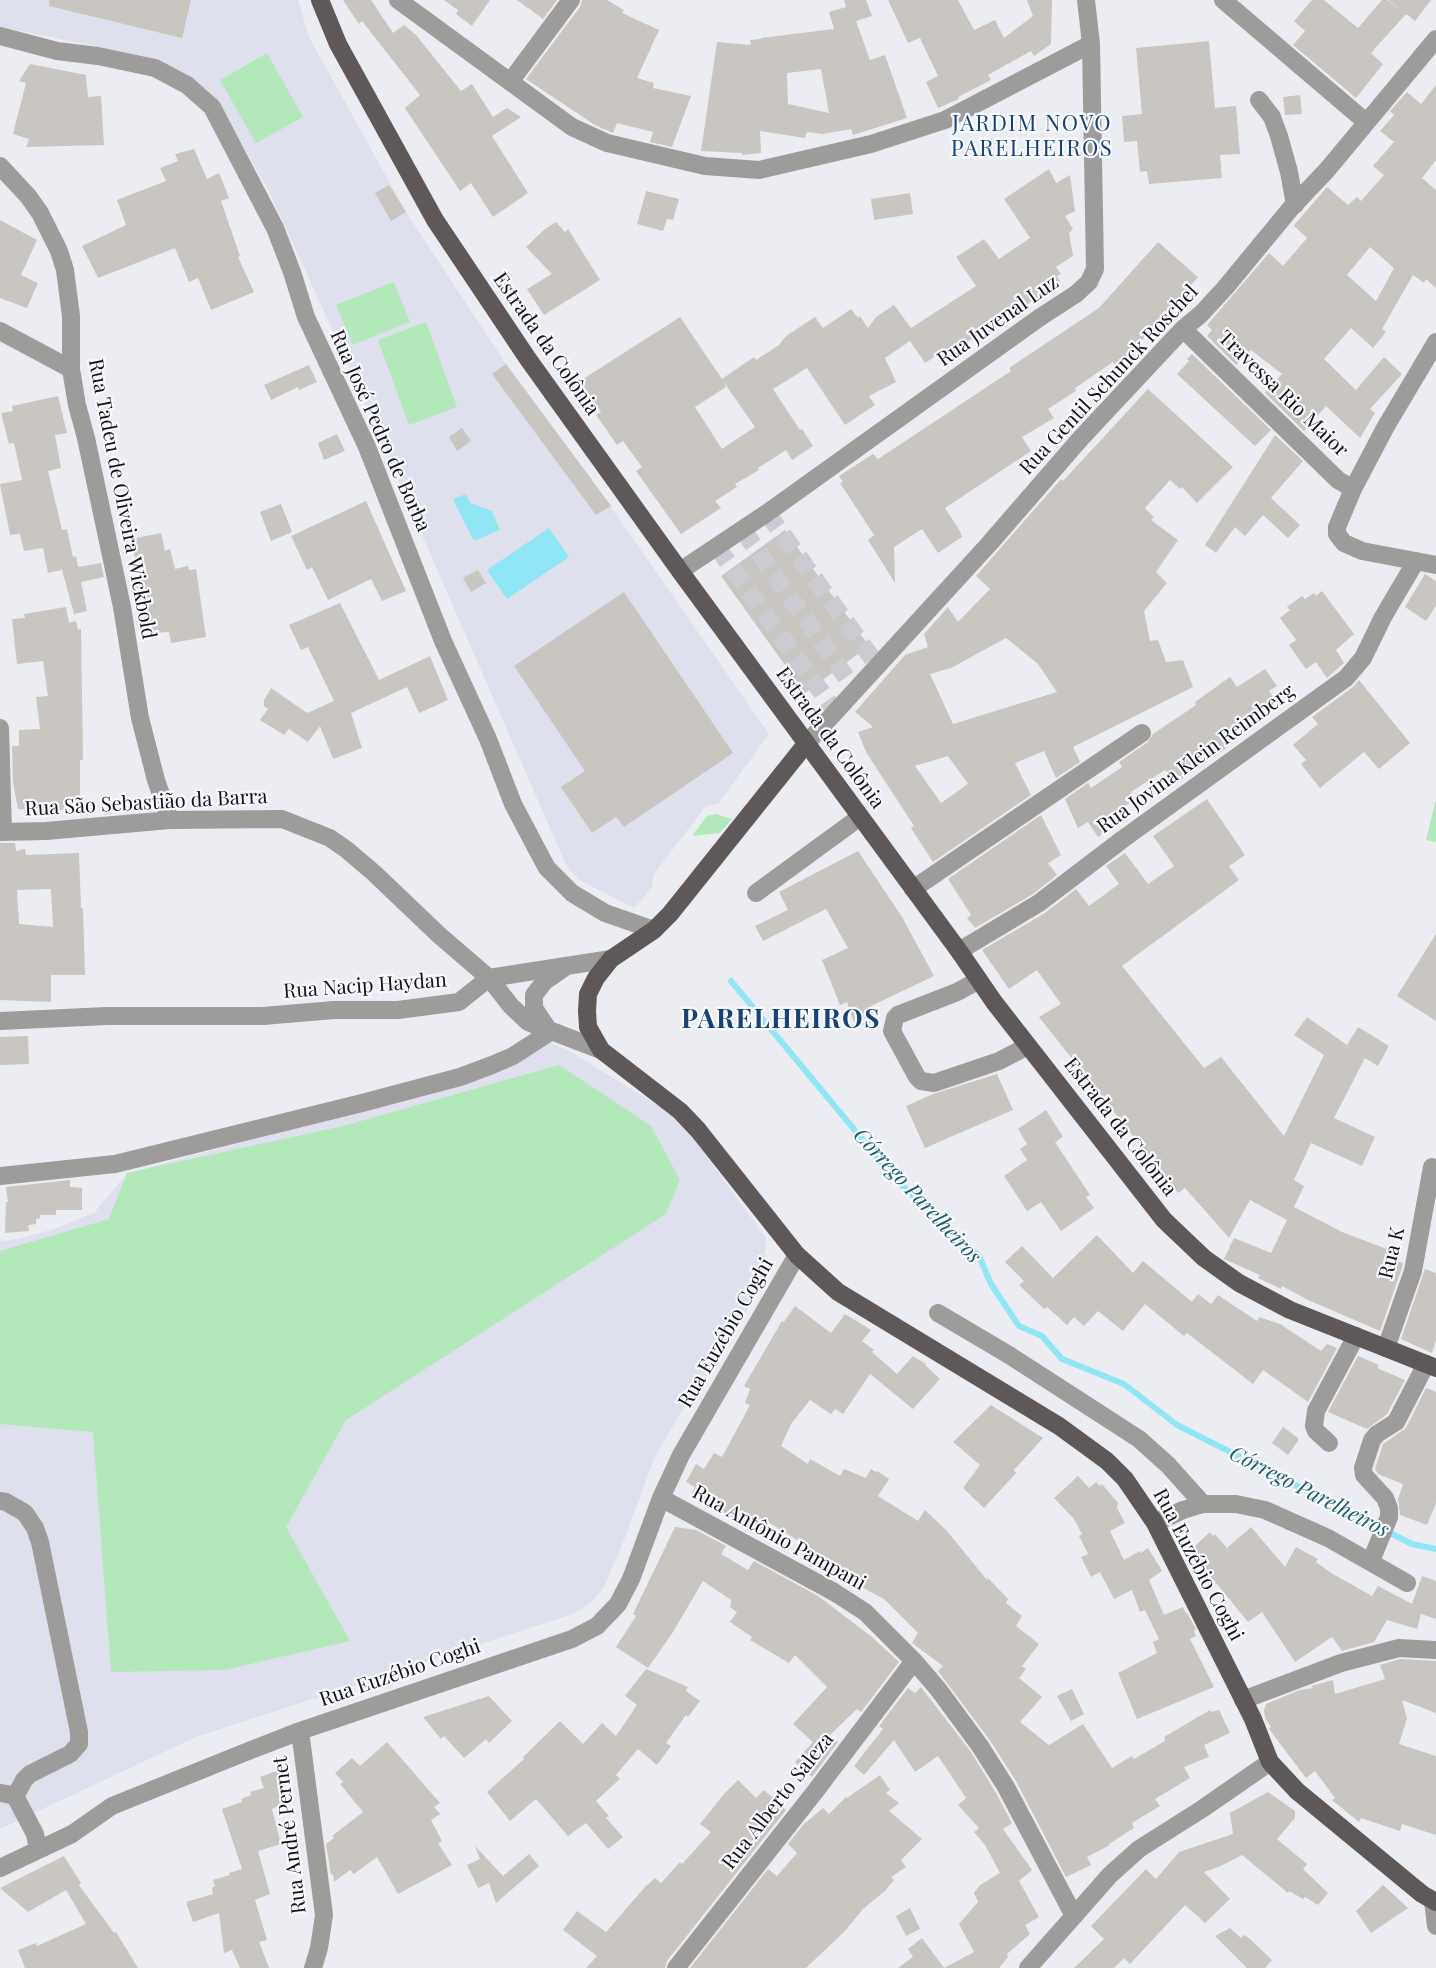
<!DOCTYPE html>
<meta charset="utf-8">
<style>
body{margin:0}
canvas{display:block;background:#ecedf3}
</style>
<canvas width="1436" height="1968"></canvas>
<script>
const c = document.querySelector('canvas').getContext('2d');
c.lineJoin = 'round';
function fillPath(path, color) {
  c.fillStyle = color;
  c.fill(path, 'evenodd');
}
function poly(rows) {
  const path = new Path2D();
  for (const r of rows) {
    path.moveTo(r[0], r[1]);
    for (let i = 2; i < r.length; i += 2) path.lineTo(r[i], r[i + 1]);
  }
  return path;
}
function strokePath(path, color, width, dash) {
  c.strokeStyle = color;
  c.lineWidth = width;
  c.lineCap = dash ? 'butt' : 'round';
  c.setLineDash(dash || []);
  c.stroke(path);
}
function drawText(font, color, halo, rows, align = 'center') {
  c.font = font + ' "Playfair Display",serif';
  c.lineWidth = 4.5;
  c.setLineDash([]);
  c.textBaseline = 'middle';
  c.strokeStyle = halo;
  c.fillStyle = color;
  for (const [text, x, y, turn = 0] of rows) {
    c.save();
    c.translate(x, y);
    c.rotate((+turn || 0) * Math.PI / 180);
    c.textAlign = isNaN(turn) ? turn : align;
    if (halo) c.strokeText(text, 0, 0);
    c.fillText(text, 0, 0);
    c.restore();
  }
}
fillPath(poly([
 [0,0,298,0,309,37,406,212,506,364,620,520,769,734,718,804,706,806,654,874,652,888,634,908,579,880,567,867,331,327,269,191,225,115,206,92,179,70,125,52,0,27],
 [549,1042,571,1052,670,1113,694,1139,766,1238,764,1271,752,1303,695,1387,654,1459,626,1535,604,1587,594,1600,573,1614,196,1737,0,1829,0,1241,17,1239,54,1229,94,1213,127,1173,462,1084]
]), '#dee0ed');
fillPath(poly([
 [267,53,303,117,256,143,220,80],
 [394,282,410,322,353,345,336,305],
 [426,322,457,407,409,425,378,340],
 [1436,799,1436,842,1426,840],
 [716,814,732,819,720,833,692,836,707,816],
 [559,1065,651,1126,680,1180,666,1214,346,1420,286,1527,350,1641,224,1670,111,1672,93,1432,0,1424,0,1251,109,1219,127,1173,343,1126]
]), '#b3e8ba');
fillPath(poly([
 [466,494,470,503,492,511,500,530,474,541,453,499],
 [549,528,569,557,507,599,487,570]
]), '#91e6f5');
strokePath(poly([
 [731,981,897,1181,979,1256,991,1284,1019,1326,1042,1336,1062,1359,1124,1384,1177,1425,1412,1544,1436,1549]
]), '#91e6f5', 6);
fillPath(poly([
 [49,0,191,0,182,38,49,6],
 [343,0,371,0,393,33,404,25,416,35,461,91,472,84,493,117,507,108,521,117,492,136,528,193,493,217,471,183,460,191,405,108,420,95,362,21,359,24],
 [444,0,490,0,472,26,456,14,458,10],
 [517,0,557,0,543,19],
 [582,0,607,0,624,10,622,13,659,30,637,78,654,83,653,88,691,96,672,147,650,142,653,132,617,123,613,133,595,125,526,79,580,7],
 [844,0,866,0,872,16,856,21,870,60,885,55,907,118,853,135,851,129,823,134,807,132,805,138,760,131,761,153,742,155,742,153,701,151,717,42,751,45,750,40,761,39,761,38,834,29,829,12,846,7],
 [821,69,829,113,788,104,787,73],
 [888,0,958,0,974,30,995,20,1004,38,1033,16,1027,0,1052,0,1051,44,1034,56,1031,51,988,75,991,80,958,97,959,99,938,108,926,82,938,76,920,38,908,43],
 [1312,0,1324,0,1358,28,1382,0,1387,0,1406,14,1371,53,1383,64,1356,98,1293,45,1305,31,1294,21],
 [1388,0,1431,0,1415,21],
 [1209,41,1215,108,1236,106,1240,154,1220,155,1222,178,1149,184,1147,171,1140,172,1137,141,1124,142,1122,116,1142,114,1136,48],
 [30,64,86,75,88,97,101,96,104,145,26,147,29,139,13,134,26,83,19,81],
 [1436,85,1436,160,1422,178,1436,190,1436,288,1426,279,1424,283,1413,275,1382,329,1386,332,1373,348,1351,328,1324,359,1356,390,1384,357,1402,374,1370,409,1375,413,1360,438,1326,406,1304,431,1265,393,1282,374,1251,350,1236,365,1207,336,1212,330,1207,325,1269,253,1283,266,1307,238,1294,226,1295,224,1327,187,1348,205,1357,197,1361,201,1384,175,1373,166,1394,142,1380,131,1394,115,1390,111,1407,92,1421,104],
 [1370,247,1394,268,1376,301,1347,275],
 [1300,95,1302,114,1285,115,1283,97],
 [194,149,207,179,219,173,229,198,221,201,240,256,238,257,254,292,211,310,198,278,189,282,175,248,98,278,82,246,126,225,117,200,166,181,160,168,178,161,175,154],
 [1049,169,1056,183,1070,175,1075,211,1065,216,1073,229,1069,233,1073,256,1056,267,1061,274,1057,276,1060,281,1000,324,998,322,967,342,964,338,925,363,910,341,885,358,896,382,869,396,875,405,845,425,807,368,773,389,800,430,802,429,813,446,792,460,786,450,758,468,759,470,735,484,737,487,715,501,721,508,681,534,636,471,642,467,623,441,617,445,596,415,601,412,580,381,680,317,722,379,754,357,756,360,779,345,786,336,815,317,823,328,851,309,858,318,860,316,868,328,876,317,894,305,911,328,976,286,956,257,984,239,999,259,1030,238,1004,199],
 [723,381,755,427,722,449,695,407,726,387],
 [389,185,406,212,391,221,375,193],
 [646,191,679,199,673,220,667,219,663,231,637,224],
 [910,193,913,214,874,220,871,199],
 [0,220,37,240,21,275,38,283,27,308,0,298],
 [556,222,565,232,568,229,600,280,544,315,527,289,552,274,526,247,545,229],
 [1158,242,1198,277,1126,358,1115,365,1113,362,1075,388,1076,391,1048,409,1054,418,1022,437,1031,451,945,508,960,531,962,537,938,553,922,529,894,547,895,583,868,540,874,535,840,483,843,482,839,476,873,454,878,459,1011,371,1009,368,1099,308],
 [1192,354,1271,430,1255,446,1177,374,1189,361,1187,359],
 [506,364,592,480,611,506,596,515,492,374],
 [309,365,317,382,299,390,298,387,271,400,264,385],
 [1148,389,1233,467,1197,503,1182,487,1180,489,1170,480,1145,508,1154,517,1151,520,1178,540,1156,572,1167,583,1144,611,1150,641,1158,640,1166,662,1183,660,1193,687,1073,747,1080,762,1056,778,1044,751,1015,763,1031,795,933,862,911,828,914,826,866,752,858,732,873,727,855,712,905,655,928,647,924,634,948,607,958,622,990,589,976,576,1061,479,1063,481],
 [1006,638,1038,664,1057,692,953,724,930,674,951,668],
 [948,756,968,784,941,803,915,766],
 [58,396,67,433,55,435,61,468,48,471,62,530,67,529,73,557,76,556,78,567,101,563,104,577,81,582,87,611,74,614,62,570,48,573,43,548,24,551,20,534,10,535,0,484,22,480,14,443,9,444,1,413,13,411,12,406],
 [462,428,471,441,457,451,449,437],
 [337,434,345,451,324,460,318,443],
 [1275,435,1303,461,1271,498,1300,525,1288,538,1263,515,1245,536,1235,527,1216,553,1205,545],
 [366,501,406,591,382,601,371,579,328,600,312,567,307,570,291,536],
 [281,504,292,532,271,541,260,512],
 [785,530,869,646,805,693,721,576],
 [161,533,165,551,170,549,175,569,188,566,189,570,196,569,206,637,171,643,169,632,151,633,149,611,144,612,141,595,136,596,131,578,139,576,131,539],
 [478,570,486,583,471,592,463,578],
 [1425,574,1436,581,1436,606,1426,621,1405,607],
 [1322,591,1354,634,1336,650,1344,663,1327,678,1316,662,1306,669,1289,645,1296,640,1280,618,1290,610,1287,607,1302,596,1305,599,1314,593,1316,596],
 [624,592,733,753,624,827,616,817,592,833,561,787,585,771,514,666],
 [340,603,379,680,430,656,448,700,419,713,407,687,351,713,362,748,333,759,320,726,308,742,289,729,284,735,260,720,268,709,264,706,264,700,271,688,307,713,334,701,308,647,301,650,289,625],
 [66,607,69,623,76,621,78,630,81,629,83,760,80,760,80,810,18,809,13,783,12,746,19,746,19,730,40,729,36,697,48,696,43,661,17,664,12,619,25,618,24,614],
 [1265,669,1277,686,1269,691,1277,702,1223,739,1228,747,1175,784,1165,770,1131,792,1136,799,1107,819,1113,827,1098,837,1088,822,1078,828,1065,799,1088,783,1091,788,1122,767,1119,762,1148,742,1153,734,1196,705,1195,702,1230,677,1237,687],
 [1359,680,1410,743,1379,769,1364,752,1320,788,1301,764,1306,760,1293,745,1318,724,1312,717,1353,687],
 [1207,799,1245,855,1229,866,1239,880,1122,966,1204,1068,1221,1057,1284,1136,1324,1055,1294,1035,1307,1017,1347,1045,1358,1027,1389,1046,1378,1066,1365,1058,1334,1118,1375,1137,1362,1166,1311,1143,1294,1180,1304,1186,1294,1207,1342,1232,1400,1254,1399,1262,1403,1263,1402,1268,1380,1331,1308,1300,1282,1286,1281,1289,1258,1278,1260,1275,1224,1259,1234,1238,1271,1253,1287,1220,1250,1200,1229,1238,1185,1188,1178,1193,1039,1017,1061,1004,1037,970,1009,989,982,950,1045,913,1076,889,1089,906,1119,884,1106,866,1125,853,1148,884,1174,866,1153,836],
 [1041,815,1061,855,1048,863,1057,875,1033,894,975,928,967,918,971,915,948,879],
 [0,843,15,843,16,851,25,849,26,855,79,853,81,908,83,908,85,975,51,975,51,1002,0,1000],
 [51,889,53,927,19,924,17,890],
 [858,851,902,917,934,976,871,1006,876,1021,856,1028,847,1002,840,1005,822,960,848,948,826,909,763,941,755,926,788,910,779,892],
 [1436,934,1436,1021,1397,996],
 [28,1036,29,1064,0,1065,0,1037],
 [997,1074,1013,1110,925,1148,906,1106,933,1094],
 [1046,1110,1063,1137,1055,1142,1090,1195,1086,1197,1094,1208,1061,1231,1041,1202,1027,1211,1004,1176,1027,1160,1020,1149,1027,1144,1018,1129],
 [70,1180,70,1187,82,1188,82,1210,56,1210,56,1215,40,1215,40,1218,36,1219,36,1224,28,1225,29,1231,5,1233,6,1202,8,1202,6,1187],
 [1097,1235,1133,1273,1143,1261,1192,1302,1198,1294,1211,1304,1218,1295,1257,1321,1259,1317,1280,1324,1321,1351,1327,1344,1337,1348,1308,1402,1263,1370,1253,1384,1187,1333,1184,1336,1145,1304,1123,1331,1098,1311,1084,1326,1074,1317,1067,1325,1047,1307,1044,1309,1019,1285,1024,1281,1005,1262,1022,1246,1053,1278],
 [1425,1269,1436,1273,1436,1340,1432,1353,1401,1339],
 [795,1306,831,1333,845,1314,871,1330,862,1341,874,1350,872,1352,897,1374,913,1356,926,1364,925,1365,940,1379,913,1409,870,1374,843,1414,835,1409,831,1414,810,1400,791,1424,781,1446,808,1464,810,1459,840,1476,844,1469,866,1478,871,1469,876,1472,877,1471,889,1479,878,1496,918,1521,925,1510,947,1531,987,1580,988,1578,1008,1599,1006,1603,1022,1616,1016,1626,1039,1644,1022,1666,1026,1669,1019,1678,1042,1697,1020,1722,1049,1745,1083,1724,1112,1768,1132,1756,1134,1759,1165,1741,1164,1737,1210,1710,1211,1712,1219,1710,1230,1733,1204,1745,1209,1757,1184,1767,1190,1778,1155,1799,1160,1806,1132,1823,1134,1828,1109,1844,1110,1845,1087,1857,1091,1865,1066,1877,1016,1781,989,1739,938,1671,943,1666,912,1643,918,1633,884,1599,805,1557,810,1548,768,1522,762,1534,691,1496,695,1487,686,1482,696,1464,704,1469,714,1453,722,1457,750,1405,745,1403,750,1389,744,1386,782,1321,784,1322],
 [1358,1356,1379,1365,1377,1368,1405,1380,1387,1414,1367,1429,1328,1412],
 [1426,1388,1436,1392,1436,1503,1427,1525,1400,1515,1398,1499,1403,1484,1378,1474,1375,1469,1383,1444,1406,1428],
 [991,1405,1043,1438,1014,1470,1016,1473,984,1508,963,1488,980,1465,953,1442],
 [1283,1427,1298,1438,1298,1441,1288,1455,1272,1443],
 [1078,1476,1089,1488,1096,1482,1100,1486,1102,1484,1118,1503,1117,1508,1125,1523,1110,1531,1124,1560,1140,1551,1141,1553,1148,1548,1162,1571,1149,1580,1164,1615,1183,1607,1186,1613,1187,1613,1196,1629,1194,1631,1196,1636,1190,1639,1214,1687,1137,1719,1118,1673,1157,1653,1153,1642,1159,1639,1145,1610,1140,1612,1132,1590,1114,1599,1100,1572,1091,1577,1081,1557,1088,1554,1079,1536,1082,1534,1074,1519,1054,1498],
 [675,1527,696,1530,726,1546,721,1554,748,1570,754,1561,818,1596,872,1637,899,1662,861,1712,857,1709,830,1735,838,1742,812,1777,795,1762,813,1742,793,1724,827,1687,795,1655,789,1663,750,1640,752,1637,730,1622,737,1612,730,1607,731,1600,703,1581,673,1632,648,1668,616,1647,636,1616,633,1614],
 [1251,1527,1285,1567,1296,1547,1318,1559,1316,1562,1331,1573,1372,1596,1378,1586,1412,1604,1422,1576,1436,1581,1436,1619,1421,1614,1417,1629,1387,1620,1374,1642,1342,1651,1332,1637,1295,1662,1262,1612,1248,1622,1190,1551,1210,1532,1213,1536,1215,1534,1227,1548],
 [1400,1659,1436,1661,1436,1713,1402,1700,1407,1718,1399,1744,1436,1756,1436,1835,1402,1824,1400,1831,1361,1818,1359,1822,1332,1800,1335,1798,1315,1771,1306,1778,1269,1729,1271,1727,1265,1718,1264,1710,1266,1704,1273,1701,1300,1690,1313,1688,1311,1686,1333,1680,1335,1694,1385,1679,1380,1665],
 [646,1669,688,1687,686,1691,700,1701,688,1717,686,1715,666,1743,671,1746,657,1765,638,1749,616,1775,620,1779,596,1801,609,1816,606,1818,623,1837,608,1849,586,1823,568,1836,536,1799,510,1821,487,1792,524,1759,523,1757,560,1721,583,1744,602,1723,616,1736,637,1705,625,1696],
 [921,1687,971,1752,996,1793,1012,1823,1003,1829,1032,1870,1019,1881,1039,1917,1025,1925,1030,1934,1007,1954,1008,1957,999,1968,944,1968,974,1952,959,1924,978,1902,974,1893,980,1885,1000,1873,985,1845,974,1832,979,1828,958,1805,966,1798,938,1756,915,1772,894,1740,864,1775,854,1766,883,1729,879,1726,908,1688,915,1693],
 [1072,1689,1084,1714,1071,1721,1057,1696],
 [489,1696,512,1721,489,1743,486,1739,464,1758,444,1736,441,1739,423,1717],
 [387,1742,440,1803,434,1807,440,1814,431,1820,442,1841,438,1843,452,1865,398,1894,377,1857,354,1874,350,1870,334,1882,333,1874,331,1875,326,1844,334,1838,332,1836,363,1812,340,1784,343,1782,335,1773,352,1758,360,1766],
 [279,1770,290,1801,272,1809,281,1844,258,1851,270,1894,255,1900,267,1940,259,1942,269,1968,240,1968,232,1950,224,1953,219,1913,193,1922,186,1902,213,1894,212,1888,215,1886,213,1880,230,1875,229,1873,242,1869,222,1809,242,1802,241,1799,251,1795,250,1792,264,1788,260,1777],
 [880,1775,890,1790,886,1793,899,1803,889,1811,922,1839,901,1860,906,1867,891,1877,894,1880,885,1891,864,1908,844,1932,806,1968,690,1968,768,1869,777,1876,797,1853,788,1844,803,1825,823,1808,829,1814,846,1797,847,1798],
 [738,1780,756,1798,764,1790,786,1810,667,1961,665,1968,586,1968,597,1956,563,1930,577,1911,606,1932,645,1887,655,1878,661,1883,680,1862,682,1864,711,1832,700,1824,724,1794],
 [1268,1792,1295,1811,1295,1818,1277,1839,1307,1864,1303,1869,1328,1893,1318,1905,1305,1897,1303,1899,1289,1891,1288,1893,1242,1855,1221,1866,1204,1872,1230,1899,1205,1923,1185,1905,1130,1964,1124,1958,1114,1968,1074,1968,1104,1939,1091,1926,1146,1869,1156,1879,1179,1852,1233,1834,1230,1813],
 [475,1846,503,1876,529,1854,539,1866,496,1903,489,1883,478,1888,467,1865,480,1859],
 [64,1856,81,1883,79,1885,114,1933,116,1932,138,1968,25,1968,18,1950,36,1943,37,1946,86,1924,66,1890,28,1912,0,1888],
 [1383,1885,1408,1908,1371,1933,1356,1911],
 [910,1908,920,1929,906,1936,896,1916],
 [1230,1928,1241,1938,1244,1935,1249,1938,1272,1960,1265,1968,1247,1968,1215,1936],
 [922,1938,944,1968,898,1968,913,1957,908,1949]
]), '#c9c5c0');
strokePath(poly([
 [767,513,877,665],
 [743,530,855,690],
 [717,547,835,711]
]), '#cbccd2', 18, [18, 9]);
strokePath(poly([
 [398,0,572,127,607,143,705,166,759,170,871,144,945,120,1091,44],
 [1223,0,1366,122],
 [0,36,57,51,98,56,155,68,187,85,212,107,275,228,292,272,306,317,367,447,443,641,488,739,513,804,541,857,547,868,572,893,605,913,654,930],
 [510,82,571,0],
 [1259,100,1272,117,1279,136,1289,172,1295,205],
 [0,166,28,196,40,213,59,251,65,270,71,316,71,369,77,405,86,438,122,607,140,718,156,780,170,820],
 [1183,329,1338,480,1353,489],
 [0,331,71,369],
 [1436,342,1385,428,1353,489,1337,527,1337,534,1344,543,1362,551,1436,565],
 [680,571,767,513,1039,318,1076,294,1089,282,1095,269,1091,44,1086,0],
 [0,728,3,832],
 [806,744,989,544,1081,438,1183,329,1201,314,1225,288,1291,208,1327,170,1436,39],
 [0,832,46,831,170,820,282,819,330,838,347,850,374,873,439,935,489,978,511,1006,528,1022,601,1050],
 [913,889,1142,733],
 [756,893,860,817],
 [959,951,1039,903,1123,839,1346,678,1363,658,1383,617,1416,561],
 [979,980,957,992,898,1015,895,1018,892,1031,917,1077,921,1081,934,1083,999,1061,1028,1046],
 [0,1021,106,1016,263,1016,334,1010,398,1010,459,1002,489,978,611,959],
 [0,1176,115,1164,362,1103,460,1077,492,1065,513,1056,550,1032,534,1008,534,995,544,982,564,968],
 [938,1313,1009,1355,1139,1439,1168,1465,1203,1504],
 [1386,1348,1413,1271,1432,1167],
 [1329,1443,1316,1431,1314,1426,1316,1411,1356,1336],
 [661,1498,834,1592,865,1612,914,1661,938,1689,980,1746,1006,1787,1074,1916],
 [0,1501,6,1502,25,1513,35,1528,40,1542,79,1732,79,1744,70,1754,30,1774,24,1780,17,1793,12,1795,0,1793],
 [1155,1523,1183,1510,1203,1504,1236,1504,1265,1510,1328,1538,1407,1583],
 [1371,1561,1389,1517,1389,1508,1385,1498,1364,1475,1363,1468,1372,1440,1377,1434,1396,1422,1426,1364],
 [1243,1700,1341,1663,1399,1648,1436,1650],
 [300,1731,324,1915,319,1948,313,1968],
 [14,1794,35,1834,38,1849],
 [0,1868,72,1834,112,1806,246,1752,300,1731,572,1639,597,1626,618,1604,631,1579,661,1498,681,1455,797,1255],
 [1433,1901,1436,1926],
 [676,1968,814,1793,914,1661],
 [1028,1968,1110,1875,1139,1849,1202,1809,1270,1762]
]), '#9e9b9b', 18);
strokePath(poly([
 [320,0,338,44,435,220,528,359,680,571,959,951,994,1002,1164,1220,1204,1258,1239,1283,1290,1310,1436,1368],
 [806,744,670,914,654,930,611,959,596,978,588,994,587,1011,588,1027,601,1050,680,1111,698,1130,797,1255,838,1292,1059,1426,1107,1461,1125,1479,1155,1523,1253,1719,1270,1762,1297,1791,1422,1894,1436,1902]
]), '#5e5858', 18);
drawText('20px', '#131316', '#f9faff', [
 ["Rua Juvenal Luz",998,321,-35],
 ["Estrada da Colônia",546,344,55],
 ["Rua Gentil Schunck Roschel",1109,380,-47],
 ["Travessa Rio Maior",1283,394,44],
 ["Rua José Pedro de Borba",380,431,66],
 ["Rua Tadeu de Oliveira Wickbold",122,499,79],
 ["Estrada da Colônia",830,738,54],
 ["Rua Jovina Klein Reimberg",1196,759,-36],
 ["Rua São Sebastião da Barra",146,803,-3],
 ["Rua Nacip Haydan",365,986,-4],
 ["Estrada da Colônia",1120,1127,52],
 ["Rua K",1392,1253,-76],
 ["Rua Euzébio Coghi",726,1333,-60],
 ["Rua Antônio Pampani",779,1538,29],
 ["Rua Euzébio Coghi",1198,1565,62],
 ["Rua Euzébio Coghi",400,1673,-19],
 ["Rua Alberto Saleza",778,1801,-52],
 ["Rua André Pernet",290,1835,-97]
]);
drawText('italic 21px', '#175e69', '#f9faff', [
 ["Córrego Parelheiros",917,1196,47],
 ["Córrego Parelheiros",1309,1492,27]
]);
c.letterSpacing = '1.5px';
drawText('22px', '#164276', '#f9faff', [
 ["JARDIM NOVO",1032,124],
 ["PARELHEIROS",1032,149]
]);
c.letterSpacing = '0px';
c.letterSpacing = '1.5px';
drawText('bold 26px', '#164276', '#f9faff', [
 ["PARELHEIROS",781,1020]
]);
c.letterSpacing = '0px';
</script>
